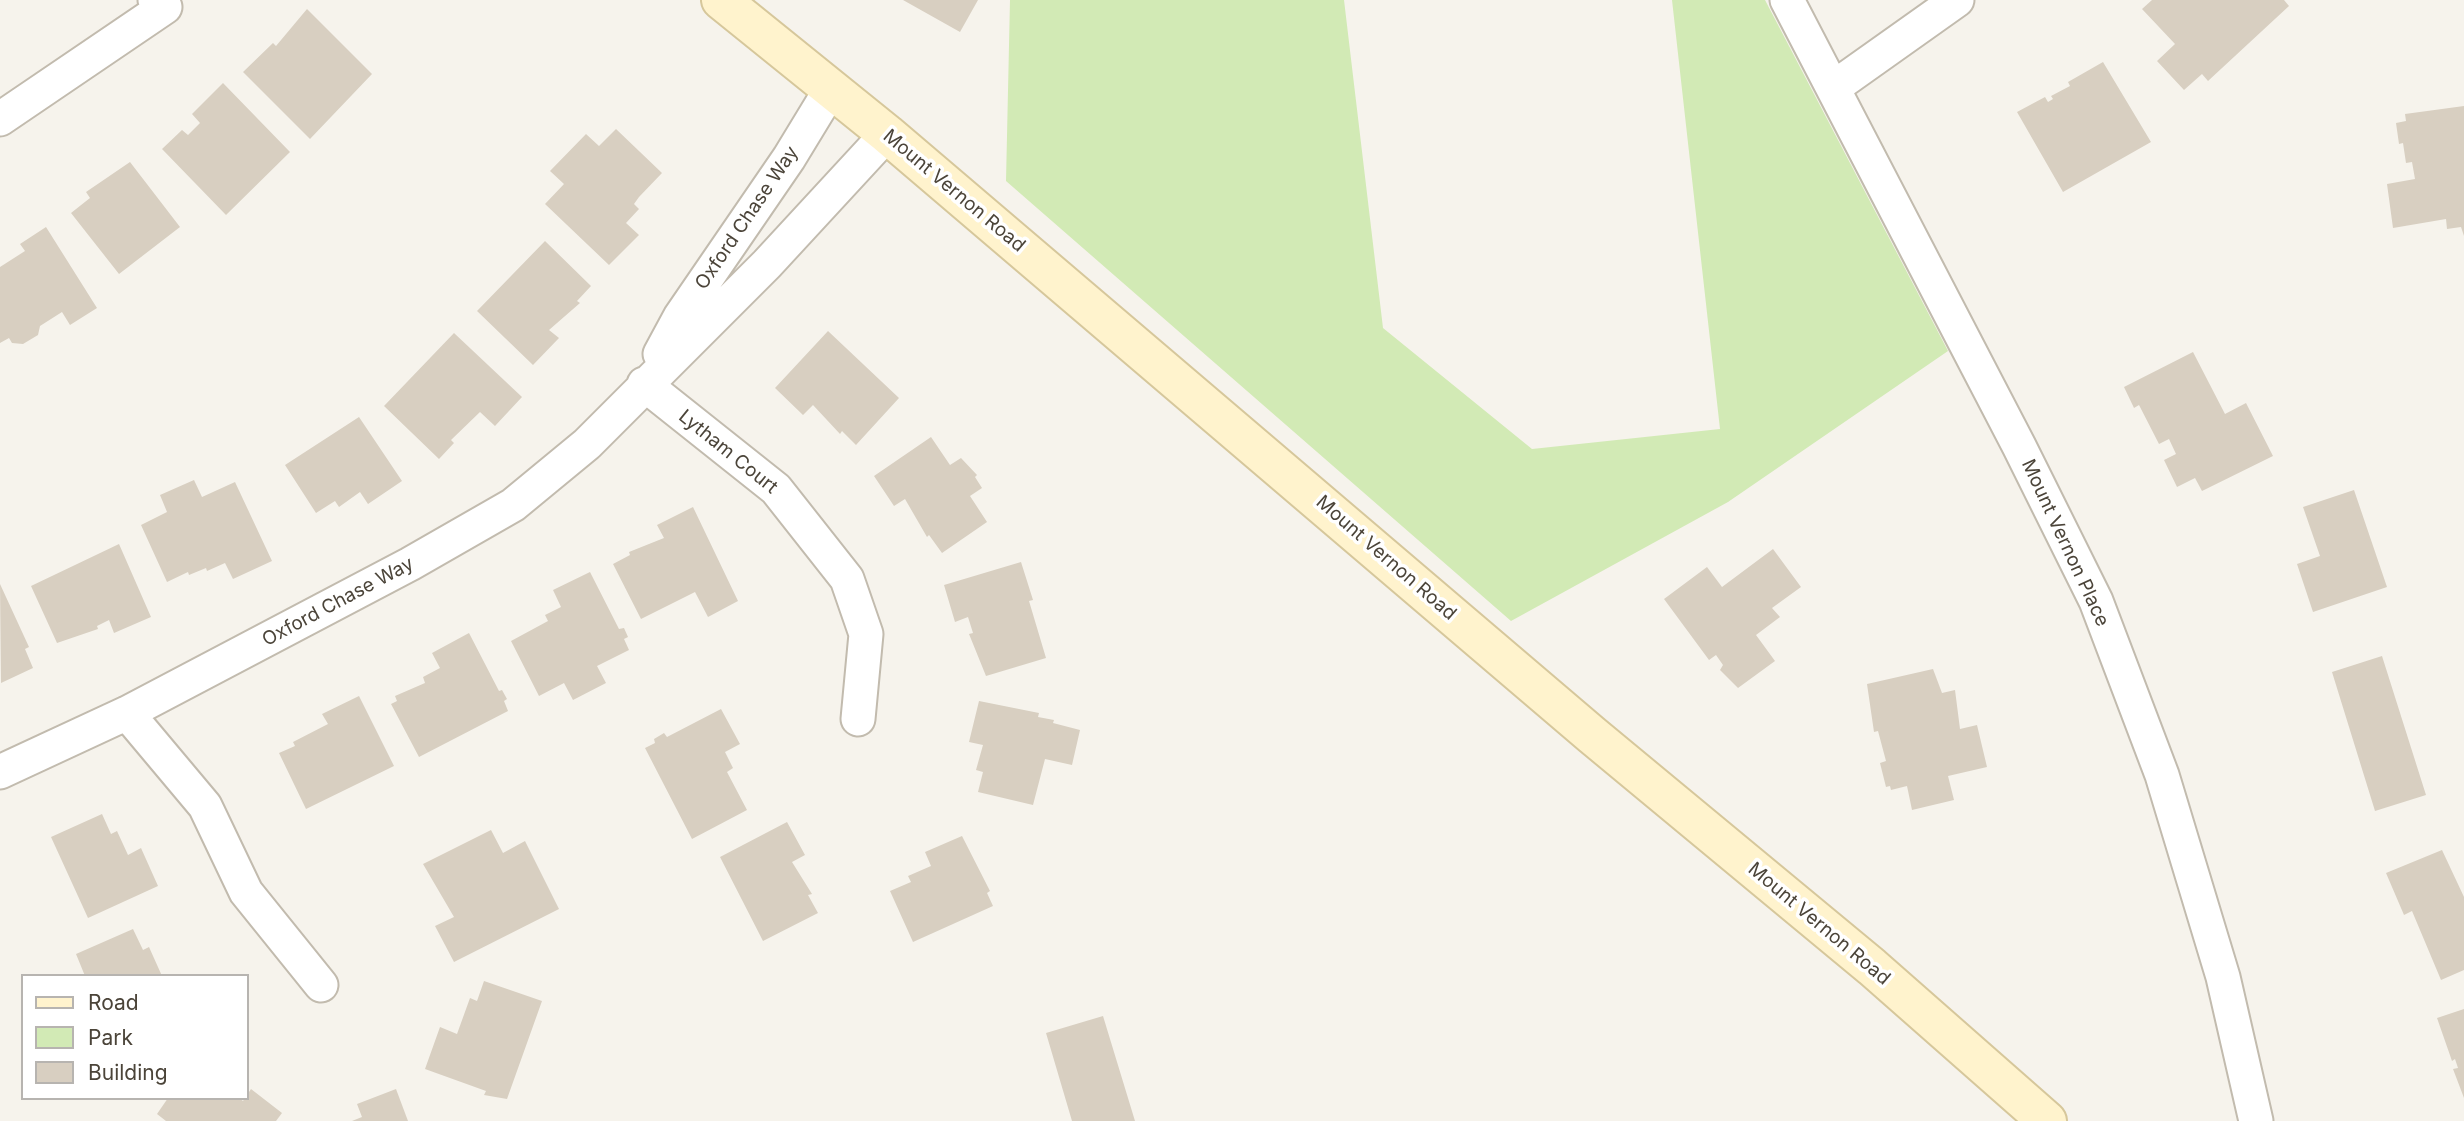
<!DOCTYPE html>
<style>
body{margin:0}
#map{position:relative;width:2464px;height:1121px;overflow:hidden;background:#f6f3ec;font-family:Inter,sans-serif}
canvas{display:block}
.legend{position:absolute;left:21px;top:974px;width:228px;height:126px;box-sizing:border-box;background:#fff;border:2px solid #b7b4b0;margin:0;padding:9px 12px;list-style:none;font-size:21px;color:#4b4439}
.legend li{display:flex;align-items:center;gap:14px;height:35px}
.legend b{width:35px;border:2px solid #b7b4b0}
</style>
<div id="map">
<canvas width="2464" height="1121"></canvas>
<ul class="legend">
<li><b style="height:9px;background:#fff3cd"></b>Road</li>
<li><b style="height:19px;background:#d2eab5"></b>Park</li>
<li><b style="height:19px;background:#d8cfc1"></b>Building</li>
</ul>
</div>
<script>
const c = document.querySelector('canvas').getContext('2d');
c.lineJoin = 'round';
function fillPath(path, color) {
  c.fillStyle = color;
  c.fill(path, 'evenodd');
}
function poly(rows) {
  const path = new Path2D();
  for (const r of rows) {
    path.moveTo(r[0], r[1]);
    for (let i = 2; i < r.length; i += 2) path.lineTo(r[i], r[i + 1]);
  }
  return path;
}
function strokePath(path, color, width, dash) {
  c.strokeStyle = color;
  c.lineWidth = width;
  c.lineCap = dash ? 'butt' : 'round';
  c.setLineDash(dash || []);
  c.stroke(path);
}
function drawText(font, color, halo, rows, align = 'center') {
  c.font = font + ' Inter,sans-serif';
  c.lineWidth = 7;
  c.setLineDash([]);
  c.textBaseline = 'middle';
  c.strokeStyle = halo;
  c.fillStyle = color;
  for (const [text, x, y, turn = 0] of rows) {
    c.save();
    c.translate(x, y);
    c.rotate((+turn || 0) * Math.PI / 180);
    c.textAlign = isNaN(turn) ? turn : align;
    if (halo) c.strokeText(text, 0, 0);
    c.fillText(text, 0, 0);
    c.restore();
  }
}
fillPath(poly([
 [1010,0,1344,0,1383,328,1532,449,1720,429,1672,0,1765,0,1948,351,1728,502,1511,621,1006,181]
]), '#d2eab5');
fillPath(poly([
 [903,0,978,0,960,32],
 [2152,0,2284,0,2289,6,2208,81,2202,74,2184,90,2157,61,2175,44,2142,9],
 [307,9,372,74,310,139,243,72,273,43,276,46],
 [2103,62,2151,142,2063,192,2017,112,2045,97,2048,102,2053,99,2051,96,2070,86,2068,82],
 [223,83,290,152,226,215,162,149,182,130,188,135,200,123,192,114],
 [2464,106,2464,236,2461,227,2447,229,2446,219,2393,228,2387,184,2415,179,2412,162,2406,163,2403,143,2399,144,2396,123,2406,121,2405,114],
 [616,129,662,173,639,197,634,204,639,209,626,223,639,235,609,265,545,204,564,184,550,171,586,134,599,146],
 [130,162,180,227,119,274,71,213,90,198,86,192],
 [46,227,97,308,70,325,62,312,40,326,38,335,23,344,12,343,9,338,0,343,0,267,25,251,20,244],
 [545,241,591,286,577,301,580,303,549,330,559,338,533,365,477,311],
 [828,331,899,398,856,445,842,431,840,434,813,405,803,415,775,388],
 [454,333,522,397,495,426,480,412,451,440,454,443,439,459,384,406],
 [2193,352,2225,414,2246,403,2273,456,2202,491,2195,478,2177,487,2164,460,2176,454,2169,439,2159,444,2139,405,2134,408,2124,387],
 [359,417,402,481,368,504,360,492,339,507,335,501,316,513,285,465],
 [931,437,950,465,961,458,977,475,975,477,982,488,970,496,987,522,942,553,929,535,927,537,905,499,894,506,874,476],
 [194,480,202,497,235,482,272,561,233,579,225,563,207,571,206,568,189,575,188,572,167,582,141,525,167,512,160,495],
 [2354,490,2387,587,2313,612,2297,564,2320,556,2303,507],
 [693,507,738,601,708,617,695,592,641,619,613,564,630,555,629,552,664,538,657,525],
 [119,544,151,617,114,633,109,620,97,626,98,629,57,643,31,586],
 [1773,549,1801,587,1772,608,1780,617,1756,635,1775,661,1738,688,1720,670,1723,665,1716,655,1709,660,1664,599,1707,567,1722,587],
 [1021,562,1033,600,1029,601,1046,658,986,676,969,634,973,633,968,617,955,622,944,585],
 [590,572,619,629,624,628,628,637,624,639,629,650,597,666,606,683,573,700,564,683,539,696,511,641,548,621,545,615,561,607,553,590],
 [0,584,29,647,25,649,33,668,1,683],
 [469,633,499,691,502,690,507,699,504,701,508,711,419,757,391,704,397,701,395,696,425,683,423,677,440,668,432,653],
 [2382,656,2426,795,2375,811,2332,672],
 [1933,669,1942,693,1955,690,1960,729,1977,725,1987,767,1948,776,1954,800,1912,810,1907,786,1891,790,1890,786,1886,787,1880,763,1886,761,1878,731,1874,732,1867,684],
 [359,696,394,766,306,809,279,753,295,746,293,742,328,724,322,714],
 [979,701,1039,713,1038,717,1054,720,1053,723,1080,730,1072,765,1045,759,1033,805,978,792,983,772,976,770,983,745,969,742],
 [721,709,740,744,725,752,733,768,727,772,747,810,692,839,645,748,655,743,654,739,664,733,667,737],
 [102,814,111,834,117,831,128,855,141,848,158,886,88,918,51,837],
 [787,822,805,855,792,862,812,894,808,895,818,913,763,941,720,857],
 [491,830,503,853,525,841,559,909,454,962,435,926,454,917,423,864],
 [962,836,990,891,987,893,993,906,913,942,890,891,911,882,908,876,931,866,925,852],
 [2442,850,2464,897,2464,970,2441,980,2412,911,2404,915,2386,873],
 [133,929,143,950,149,947,162,976,85,976,76,954],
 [484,981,542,1001,507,1099,484,1095,486,1091,425,1069,440,1027,457,1034,470,998,477,1001],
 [2464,1009,2464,1098,2453,1069,2458,1068,2455,1059,2452,1061,2437,1018],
 [1103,1016,1135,1121,1072,1121,1046,1033],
 [251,1089,282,1113,276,1121,166,1121,157,1114,168,1098,239,1098,243,1101],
 [396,1089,408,1121,352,1121,362,1117,357,1104]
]), '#d8cfc1');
const minor = poly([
 [1787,0,2019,446,2096,601,2162,775,2223,977,2256,1121],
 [1833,88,1957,0],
 [0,119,165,7,155,0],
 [660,354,680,317,789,158,831,89],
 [644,384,776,489,847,579,866,634,858,719],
 [127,713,205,806,246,892,321,985],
 [0,772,127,713,410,564,513,505,587,444,767,264,887,134]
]);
const secondary = poly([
 [721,0,887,134,1592,735,1872,967,2047,1121]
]);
strokePath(minor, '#c2bbae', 37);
strokePath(secondary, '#d6c79b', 42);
strokePath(minor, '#fff', 33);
strokePath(secondary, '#fff3cd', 38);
drawText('19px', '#4b4439', '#fff', [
 ["Mount Vernon Road",954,191,40],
 ["Oxford Chase Way",747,218,-56],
 ["Lytham Court",728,452,39],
 ["Mount Vernon Place",2065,543,65],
 ["Mount Vernon Road",1386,558,41],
 ["Oxford Chase Way",338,602,-28],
 ["Mount Vernon Road",1819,924,40]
]);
</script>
